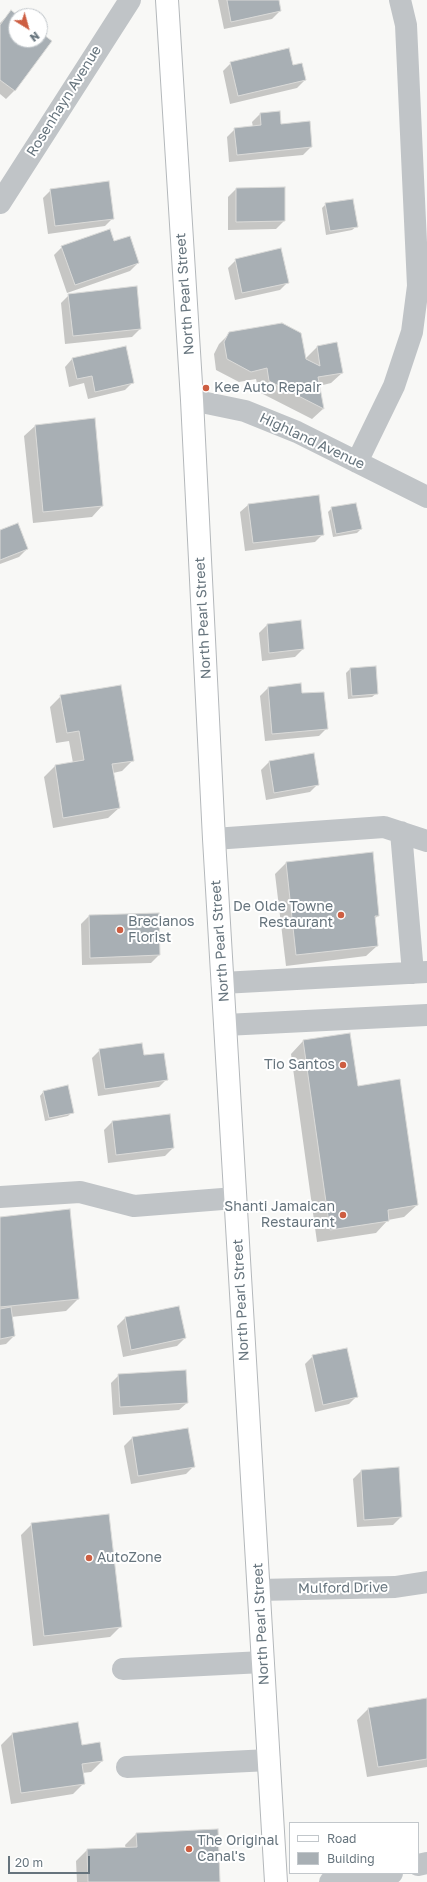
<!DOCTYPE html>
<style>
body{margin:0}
#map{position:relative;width:427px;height:1882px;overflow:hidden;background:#f8f8f6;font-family:"Golos Text",sans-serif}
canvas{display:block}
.legend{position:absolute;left:289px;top:1822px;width:130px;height:52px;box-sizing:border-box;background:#fff;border:1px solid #c2c7cb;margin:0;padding:5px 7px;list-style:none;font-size:12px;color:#66747d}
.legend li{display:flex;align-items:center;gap:8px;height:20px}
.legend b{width:20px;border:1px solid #c2c7cb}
.north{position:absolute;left:8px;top:8px;width:40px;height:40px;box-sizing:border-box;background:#fff;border:1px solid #c2c7cb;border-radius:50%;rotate:143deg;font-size:11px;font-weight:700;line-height:16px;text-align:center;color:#66747d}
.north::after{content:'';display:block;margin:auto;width:14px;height:18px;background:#cd5e42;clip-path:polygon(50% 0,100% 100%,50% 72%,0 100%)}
.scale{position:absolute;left:8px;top:1856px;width:82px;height:18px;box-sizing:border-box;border:2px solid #66747d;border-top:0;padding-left:5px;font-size:12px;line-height:14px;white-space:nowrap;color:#66747d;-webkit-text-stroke:3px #fff;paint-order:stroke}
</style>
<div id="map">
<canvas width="427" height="1882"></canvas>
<ul class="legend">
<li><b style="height:5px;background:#fff"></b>Road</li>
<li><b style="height:11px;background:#a8afb4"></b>Building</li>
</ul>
<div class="north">N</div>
<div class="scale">20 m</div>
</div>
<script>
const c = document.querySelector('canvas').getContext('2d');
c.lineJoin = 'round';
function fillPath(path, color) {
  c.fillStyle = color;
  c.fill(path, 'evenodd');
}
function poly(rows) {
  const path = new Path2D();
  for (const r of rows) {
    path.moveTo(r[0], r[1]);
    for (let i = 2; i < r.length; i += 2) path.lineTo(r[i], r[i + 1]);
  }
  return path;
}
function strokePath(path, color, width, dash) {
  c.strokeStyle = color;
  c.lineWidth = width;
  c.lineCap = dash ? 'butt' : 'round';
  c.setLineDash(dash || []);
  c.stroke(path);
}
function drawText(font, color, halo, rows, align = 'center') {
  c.font = font + ' "Golos Text",sans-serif';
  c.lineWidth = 4;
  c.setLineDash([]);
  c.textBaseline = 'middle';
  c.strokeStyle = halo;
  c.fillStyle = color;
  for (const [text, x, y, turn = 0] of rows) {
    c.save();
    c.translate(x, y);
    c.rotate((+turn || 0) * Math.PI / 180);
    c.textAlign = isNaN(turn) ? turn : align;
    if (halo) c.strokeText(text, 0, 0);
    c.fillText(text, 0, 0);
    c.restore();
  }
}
fillPath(poly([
 [218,0,278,0,280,11,272,19,224,29],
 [11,12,16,16,16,40,40,40,40,34,50,41,14,91,6,99,0,94,0,23],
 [231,63,292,66,305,80,297,88,230,104,223,71],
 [260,114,280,125,311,147,303,155,229,162,227,137,235,129,253,127,252,122],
 [284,188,284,221,276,229,228,230,228,197,236,189],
 [51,190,113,218,105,226,48,234,43,198],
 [326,204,357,226,352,230,326,235,322,208],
 [114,242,138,263,130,271,67,293,54,255,62,247],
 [236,260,288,282,280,290,235,300,228,268],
 [69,295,140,329,132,337,65,344,61,303],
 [230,333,305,359,317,347,342,373,331,383,319,386,323,409,312,419,259,392,256,379,239,382,216,370,214,354,219,344],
 [72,359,133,382,125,390,88,399,84,383,69,387,65,367],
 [35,426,102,506,92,517,33,523,24,436],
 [248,505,323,534,315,542,245,551,240,512],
 [332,508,361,529,357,533,333,537,328,512],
 [0,531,27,549,19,557,0,564],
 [300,621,303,649,295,657,262,661,259,633,267,625],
 [375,667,377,693,372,697,348,699,346,673,350,669],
 [268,688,301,694,327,728,319,736,265,741,260,696],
 [61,696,133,760,122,771,113,773,119,808,108,818,53,828,44,777,55,766,73,763,69,741,56,743,50,707],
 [313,754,318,784,310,792,266,800,261,770,269,762],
 [286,863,378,916,374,919,377,946,366,956,286,966,275,874],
 [89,916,159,955,151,963,82,965,81,924],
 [303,1041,357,1087,417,1205,404,1217,388,1220,376,1233,317,1242,291,1054],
 [100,1050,167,1079,159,1087,98,1096,92,1058],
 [44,1091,72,1112,68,1116,45,1121,40,1096],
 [169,1115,173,1148,165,1156,108,1163,104,1130,112,1122],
 [0,1218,78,1299,66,1311,11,1317,14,1336,6,1344,0,1345],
 [125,1318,185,1338,177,1346,123,1357,117,1326],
 [313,1356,357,1396,349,1404,315,1412,305,1364],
 [119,1375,187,1403,179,1410,113,1415,111,1383],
 [132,1438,194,1466,186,1474,131,1484,124,1446],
 [361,1471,401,1517,393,1525,357,1527,353,1479],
 [32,1524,121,1626,110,1637,33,1646,21,1535],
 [427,1699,427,1767,367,1777,357,1720,368,1709],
 [12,1734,81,1746,102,1761,91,1772,82,1773,84,1783,73,1794,11,1804,1,1745],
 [136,1834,219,1882,77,1882,76,1861,87,1850,126,1849,125,1845]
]), '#0003');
const building = poly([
 [227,0,279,0,281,11,231,22,227,0],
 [11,10,18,16,16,16,16,40,40,40,40,32,52,41,15,91,0,80,0,25,11,10],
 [289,48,293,65,302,63,306,80,238,96,230,62,289,48],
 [280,111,281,124,310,121,312,147,237,155,234,128,261,125,260,113,280,111],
 [109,181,114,219,55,226,50,189,109,181],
 [285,187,285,221,236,222,236,188,285,187],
 [353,199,358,227,330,231,325,203,353,199],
 [110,229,114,241,130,236,139,263,75,285,61,246,110,229],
 [281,248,289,283,242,293,235,259,281,248],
 [137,286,141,329,73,336,68,294,137,286],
 [282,323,301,333,306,359,320,366,317,346,337,342,343,373,318,377,324,409,269,381,267,368,251,372,227,359,224,342,229,332,282,323],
 [126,346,134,383,95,392,92,376,77,379,72,358,126,346],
 [95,418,103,506,43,512,35,425,95,418],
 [319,495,324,535,253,543,248,504,319,495],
 [356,503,362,529,336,534,331,507,356,503],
 [18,523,28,549,0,560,0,530,18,523],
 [301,620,304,649,269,653,267,624,301,620],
 [376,666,378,694,352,696,350,668,376,666],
 [301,683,302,693,324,692,328,729,272,734,268,687,301,683],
 [121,685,134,761,112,764,120,808,63,818,55,765,84,760,79,731,67,733,60,695,121,685],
 [314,753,319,785,274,793,269,761,314,753],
 [373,852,379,916,375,916,378,946,296,955,286,862,373,852],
 [159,913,160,955,90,958,89,915,159,913],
 [350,1033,358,1086,400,1079,418,1205,388,1210,389,1221,330,1230,303,1040,350,1033],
 [142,1043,144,1055,164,1053,168,1080,105,1089,99,1049,142,1043],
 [68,1085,74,1113,49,1118,43,1091,68,1085],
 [170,1114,174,1148,116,1155,112,1121,170,1114],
 [70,1209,79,1299,0,1307,0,1217,70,1209],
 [179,1306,186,1338,131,1350,125,1317,179,1306],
 [11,1307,15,1336,0,1339,0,1309,11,1307],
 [347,1348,358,1397,323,1405,312,1355,347,1348],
 [186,1370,188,1403,120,1407,118,1374,186,1370],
 [188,1428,195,1467,138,1476,132,1437,188,1428],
 [399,1467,402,1517,364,1520,361,1470,399,1467],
 [109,1514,122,1627,44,1636,31,1523,109,1514],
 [427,1698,427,1759,378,1767,368,1708,427,1698],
 [78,1722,82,1745,100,1742,103,1761,82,1764,85,1784,21,1793,12,1733,78,1722],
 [218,1829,220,1882,88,1882,87,1849,137,1847,136,1833,218,1829]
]);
fillPath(building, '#a8afb4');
strokePath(building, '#dadad8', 1);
const major = poly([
 [167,0,192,400,214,839,276,1882]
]);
strokePath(major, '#b4b8bb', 24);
strokePath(poly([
 [0,203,130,0],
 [192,400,245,411,297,432,427,497],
 [357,462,394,386,412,332,418,286,406,25,400,0],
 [401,832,413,973],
 [214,839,384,827,427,841],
 [222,983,427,972],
 [225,1025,427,1015],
 [0,1197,80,1192,134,1206,235,1198],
 [259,1590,395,1587,427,1582],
 [123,1669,263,1662],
 [127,1767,269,1760],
 [418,1865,427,1863],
 [366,1880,392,1873],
 [330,1882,366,1880,366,1882]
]), '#c0c4c7', 22);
strokePath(major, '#fff', 22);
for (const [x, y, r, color] of [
 [206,388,4,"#cd5e42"],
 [341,915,4,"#cd5e42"],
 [120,930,4,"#cd5e42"],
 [343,1065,4,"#cd5e42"],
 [343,1215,4,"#cd5e42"],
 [89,1558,4,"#cd5e42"],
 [189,1849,4,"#cd5e42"]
]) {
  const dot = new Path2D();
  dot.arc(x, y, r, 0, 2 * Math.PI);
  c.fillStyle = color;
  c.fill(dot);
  strokePath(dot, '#fff', 1.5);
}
drawText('14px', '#66747d', '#fff', [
 ["Rosenhayn Avenue",64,101,-58],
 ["North Pearl Street",185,294,-94],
 ["Highland Avenue",312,441,25],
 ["North Pearl Street",203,618,-93],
 ["North Pearl Street",220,941,-94],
 ["North Pearl Street",241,1300,-93],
 ["Mulford Drive",343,1588,-1],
 ["North Pearl Street",261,1624,-93]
]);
drawText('14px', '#66747d', '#fff', [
 ["Kee Auto Repair",214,388],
 ["De Olde Towne",333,907,"right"],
 ["Restaurant",333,923,"right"],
 ["Brecianos",128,922],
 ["Florist",128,938],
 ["Tio Santos",335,1065,"right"],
 ["Shanti Jamaican",335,1207,"right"],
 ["Restaurant",335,1223,"right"],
 ["AutoZone",97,1558],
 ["The Original",197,1841],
 ["Canal's",197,1857]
], 'left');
</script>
